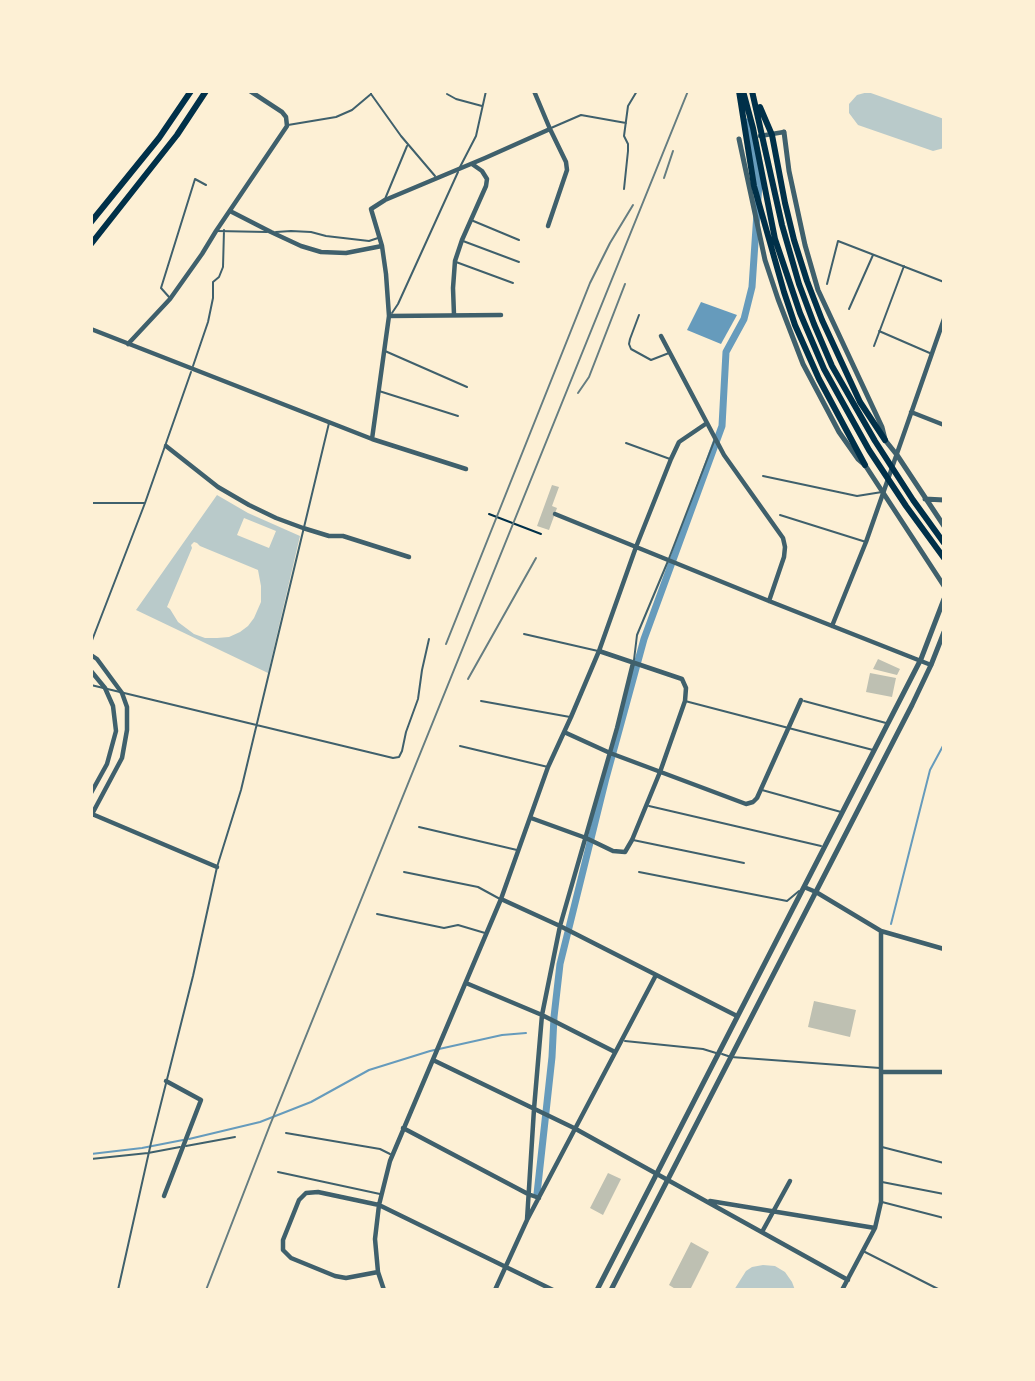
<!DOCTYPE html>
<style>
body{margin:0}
#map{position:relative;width:1035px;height:1381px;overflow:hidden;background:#fdf0d5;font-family:Jost,sans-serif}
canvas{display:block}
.frame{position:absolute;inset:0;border:93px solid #fdf0d5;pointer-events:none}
</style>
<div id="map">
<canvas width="1035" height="1381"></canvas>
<div class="frame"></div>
</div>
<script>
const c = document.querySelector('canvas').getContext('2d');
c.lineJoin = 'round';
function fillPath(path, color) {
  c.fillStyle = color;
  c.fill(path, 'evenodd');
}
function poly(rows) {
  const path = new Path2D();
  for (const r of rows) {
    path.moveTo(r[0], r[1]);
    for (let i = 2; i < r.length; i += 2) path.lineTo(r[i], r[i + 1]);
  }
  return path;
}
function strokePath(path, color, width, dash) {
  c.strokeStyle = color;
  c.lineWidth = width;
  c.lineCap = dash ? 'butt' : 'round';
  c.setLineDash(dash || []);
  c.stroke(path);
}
fillPath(poly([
 [868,92,944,119,944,148,933,151,858,125,849,113,849,104,857,95],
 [217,495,248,513,300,536,268,673,136,610],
 [244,518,276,531,269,548,237,535],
 [194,542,197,543,200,546,258,570,261,586,261,602,254,618,248,626,240,632,229,637,217,638,205,638,194,634,178,622,170,609,167,607,192,548,191,545],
 [763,1265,775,1266,785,1272,792,1282,795,1290,734,1290,746,1271,752,1267]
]), '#b9caca');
fillPath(poly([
 [701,302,737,315,721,344,687,330]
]), '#669bbc');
strokePath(poly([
 [891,924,930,770,944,744],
 [189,1139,260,1122,311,1102,369,1070,430,1051,502,1035,526,1033],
 [91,1154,142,1148,183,1140]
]), '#669bbc', 2);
strokePath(poly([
 [537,1194,552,1057,554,1017,560,964,606,778,644,639,722,426,726,352,744,319,752,287,759,183,747,122]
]), '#669bbc', 7);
fillPath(poly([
 [552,485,559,487,552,506,557,508,549,530,537,526],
 [878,659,900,669,897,675,873,669],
 [870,673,896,678,892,697,866,692],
 [814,1001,856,1010,850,1037,808,1027],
 [608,1173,621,1179,603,1215,590,1208],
 [691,1242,709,1252,690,1290,677,1290,669,1285]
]), '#bec0b2');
strokePath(poly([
 [489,514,541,534]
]), '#003049', 2);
strokePath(poly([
 [371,94,401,136,435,176],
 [447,94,456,99,482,106],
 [288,125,336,117,352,110,371,94,371,91],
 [551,128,581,115,626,123],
 [460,167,476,136,486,91],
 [624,189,628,151,628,144,624,136,628,106,637,91],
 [385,199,407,146],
 [471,220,519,240],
 [217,231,267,232],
 [276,232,291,231,311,232,326,236,369,241,378,238],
 [463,241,519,262],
 [456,262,513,283],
 [827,284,838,241,944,282],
 [169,297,161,288,195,179,206,185],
 [849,309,873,255],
 [392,313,398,304,458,172],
 [639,315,630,339,629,344,631,349,651,360,669,353],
 [879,331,932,354],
 [874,346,904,266],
 [385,351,467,387],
 [193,366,208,322,213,298,213,282,219,277,223,267,224,230],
 [379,391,458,416],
 [626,443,670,459],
 [763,476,857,496,882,492],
 [91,503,144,503],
 [780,515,866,542],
 [524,634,598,651],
 [91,643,145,503,191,372],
 [634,660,637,635,668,561,715,439],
 [91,685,393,758,399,757,402,751,406,732,418,699,422,670,429,639],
 [481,701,570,717],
 [685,701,873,750],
 [804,701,886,723],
 [460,746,548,767],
 [762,790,841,812],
 [649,806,821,846],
 [419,827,517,850],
 [633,840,744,863],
 [404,872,478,887,500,899],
 [639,872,787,901,799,891],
 [377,914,444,928,458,925,485,933],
 [625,1041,703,1049,716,1053],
 [722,1054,731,1057,880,1068],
 [286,1133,380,1149,390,1154],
 [186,1146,235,1137],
 [882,1147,944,1163],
 [91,1159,148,1153,180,1147],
 [278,1172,380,1194],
 [882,1182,944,1194],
 [882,1202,944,1218],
 [863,1251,940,1290],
 [118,1290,151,1143,193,976,217,867,241,790,329,423]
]), '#3f606c', 2);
strokePath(poly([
 [760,136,784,132],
 [230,211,271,232,301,246,321,252,346,253,382,246],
 [548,226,567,170,566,162,550,129],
 [454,315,453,288,455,261,462,240,486,186,487,179,482,171,472,164],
 [389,316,501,315],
 [91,329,372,439,466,469],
 [661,336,724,455,783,538,785,547,784,557,769,601],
 [128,344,170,299,202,254,216,231,287,126,286,117,282,112,250,91],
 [911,412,944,425],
 [372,439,389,316,386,274,382,246,371,209,385,200,485,158,550,129,534,91],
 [166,446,218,487,249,505,276,518,303,528,329,536,343,536,409,557],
 [555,514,769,601,931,665],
 [832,626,866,542,944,319],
 [91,655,97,659,122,693,127,707,127,730,122,758,91,816],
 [91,671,105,688,113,706,116,731,107,764,91,793],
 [564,732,610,753,746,804,753,802,757,798,801,700],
 [92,814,217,867],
 [531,818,586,838,613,851,625,852,632,840,660,772,685,701,686,688,682,679,599,651],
 [804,887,816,892,881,931,944,949],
 [501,899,560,926,737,1016],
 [466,983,542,1015,615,1052],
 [433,1060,574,1128,848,1280],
 [881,1072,944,1072],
 [403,1128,528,1194,539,1198],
 [164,1196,201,1100,166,1081],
 [710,1201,875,1228],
 [527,1220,534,1109,542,1015,560,926,617,728,633,663],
 [762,1232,790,1181],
 [378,1272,346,1278,335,1276,291,1258,283,1250,283,1240,299,1200,306,1193,318,1192,379,1205,553,1290],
 [384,1290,378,1272,375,1239,379,1205,390,1161,501,899,548,767,571,717,599,651,636,547,671,459,679,442,707,423],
 [495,1290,527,1220,656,975],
 [842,1290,875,1228,881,1202,881,931]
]), '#3f606c', 4.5);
strokePath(poly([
 [784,132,789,171,805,245,818,290,882,427,885,439],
 [739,139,765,260,778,299,803,364,839,432,858,459,865,465,944,586],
 [885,440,897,455,944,526],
 [925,499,944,500],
 [597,1290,921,659,944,599],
 [611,1290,912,705,931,665,944,632]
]), '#3f606c', 5);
strokePath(poly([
 [739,91,754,186,784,292,795,325,819,379,865,465],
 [743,91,753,128,775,239,800,313,824,369,869,450,906,506,944,558],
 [752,91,782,225,799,284,814,324,832,366,875,441,913,500,944,543],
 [760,107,772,135,785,203,794,240,807,281,822,320,860,402,885,440],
 [91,222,159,138,191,91],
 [91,244,177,135,206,91]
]), '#003049', 6);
strokePath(poly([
 [664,178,673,151],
 [578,393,589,377,625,284],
 [446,644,590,283,610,243,633,205],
 [468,679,536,558],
 [206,1290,270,1125,688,91]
]), '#657d81', 2);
</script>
